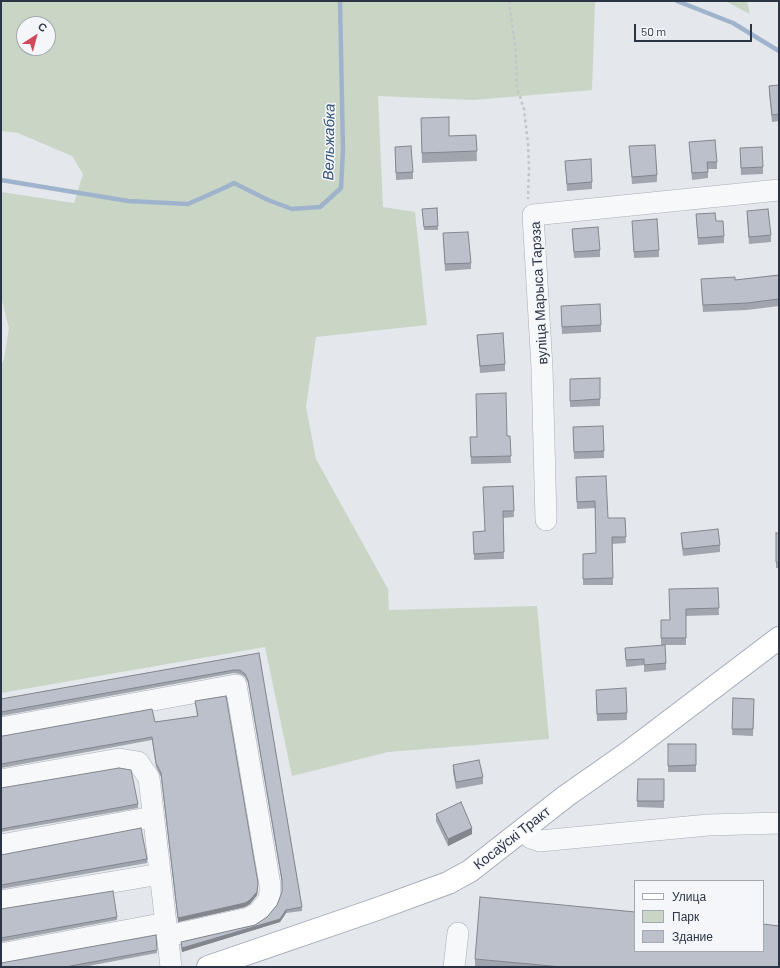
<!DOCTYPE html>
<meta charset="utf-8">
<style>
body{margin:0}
#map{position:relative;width:780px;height:968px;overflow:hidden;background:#e4e7ec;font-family:Barlow,sans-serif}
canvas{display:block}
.frame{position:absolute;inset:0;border:2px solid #2b3445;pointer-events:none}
.legend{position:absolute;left:634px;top:880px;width:130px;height:72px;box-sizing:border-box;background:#f4f6f9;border:1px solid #a4a8b1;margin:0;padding:5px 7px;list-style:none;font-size:12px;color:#2b3445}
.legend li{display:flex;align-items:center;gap:8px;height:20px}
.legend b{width:20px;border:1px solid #a4a8b1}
.north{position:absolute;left:16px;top:16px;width:40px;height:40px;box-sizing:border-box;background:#f4f6f9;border:1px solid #a4a8b1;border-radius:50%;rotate:36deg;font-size:11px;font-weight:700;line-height:16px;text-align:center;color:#2b3445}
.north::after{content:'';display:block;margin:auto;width:14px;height:18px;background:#d1495b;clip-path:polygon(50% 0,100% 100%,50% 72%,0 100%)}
.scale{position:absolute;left:634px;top:24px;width:118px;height:18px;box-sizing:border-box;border:2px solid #2b3445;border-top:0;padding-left:5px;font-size:12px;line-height:14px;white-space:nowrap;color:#2b3445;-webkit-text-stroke:3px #f4f6f9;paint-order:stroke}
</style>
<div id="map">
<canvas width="780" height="968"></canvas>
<div class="frame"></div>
<ul class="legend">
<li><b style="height:5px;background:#fff"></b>Улица</li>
<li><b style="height:11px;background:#c9d6c5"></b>Парк</li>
<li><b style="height:11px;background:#bbc0ca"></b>Здание</li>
</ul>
<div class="north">С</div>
<div class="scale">50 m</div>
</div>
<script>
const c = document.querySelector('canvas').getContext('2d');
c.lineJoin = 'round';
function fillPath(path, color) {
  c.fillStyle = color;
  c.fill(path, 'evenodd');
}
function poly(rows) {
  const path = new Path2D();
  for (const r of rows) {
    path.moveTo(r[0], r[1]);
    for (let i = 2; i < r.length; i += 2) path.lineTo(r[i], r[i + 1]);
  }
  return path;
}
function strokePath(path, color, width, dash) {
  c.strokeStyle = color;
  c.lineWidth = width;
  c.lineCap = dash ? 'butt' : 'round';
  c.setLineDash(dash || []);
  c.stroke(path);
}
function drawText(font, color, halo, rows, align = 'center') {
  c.font = font + ' Barlow,sans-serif';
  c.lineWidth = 3;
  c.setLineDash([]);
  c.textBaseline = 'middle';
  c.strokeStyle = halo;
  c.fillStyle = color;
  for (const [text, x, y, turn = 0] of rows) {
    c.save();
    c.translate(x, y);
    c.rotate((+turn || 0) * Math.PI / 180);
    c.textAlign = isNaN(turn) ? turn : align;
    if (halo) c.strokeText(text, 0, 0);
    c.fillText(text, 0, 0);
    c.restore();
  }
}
fillPath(poly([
 [1,1,596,1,595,3,592,90,473,100,378,96,383,207,415,212,427,325,316,337,306,407,316,459,388,589,389,610,537,606,549,739,388,752,292,776,265,647,1,693,1,366,4,359,9,328,1,297,1,192,74,203,83,174,72,156,18,133,1,131],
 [24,24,48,24,48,48,24,48],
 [725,1,747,1,750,14]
]), '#c9d6c5');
strokePath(poly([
 [677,1,733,23,779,51],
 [1,180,128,201,188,204,224,188,234,183,268,200,292,209,320,207,341,188,343,150,340,1]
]), '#9fb4cc', 4.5);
const minor = poly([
 [546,520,542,368,533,215,779,190],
 [1,728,236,685,270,885,270,893,268,901,258,913,249,918,168,936],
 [1,780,119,759,138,762,149,778,171,967],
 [522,830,531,838,540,841,708,825,779,823],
 [1,845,153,817],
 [1,901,160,874],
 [1,954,166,923],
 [454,967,458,933]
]);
const major = poly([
 [208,967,377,909,448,883,470,871,566,796,626,754,779,638]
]);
strokePath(minor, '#a9aeb7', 22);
strokePath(major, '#a3abb8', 24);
strokePath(poly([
 [509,1,516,53,517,88,524,109,528,144,529,169,528,199]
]), '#c2c5cb', 2.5, [3, 3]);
strokePath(minor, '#f7f8fa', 21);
strokePath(major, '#fff', 22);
fillPath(poly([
 [779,85,779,121,772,122,769,93,769,86],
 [421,118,449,136,476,135,477,161,422,163],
 [689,142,717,162,717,169,708,169,708,178,692,180],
 [629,146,657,175,657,182,632,184],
 [395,147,413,172,413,179,396,180],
 [740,148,763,167,763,174,741,175],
 [565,161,592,182,592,189,567,191],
 [437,208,438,230,424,230,422,209],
 [747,211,771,235,771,242,749,244,747,218],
 [696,214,716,221,724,236,724,243,698,245],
 [632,221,659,250,659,257,634,258],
 [572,229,600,250,600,257,574,258],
 [443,233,471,263,471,269,445,271],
 [779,275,779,306,747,310,703,312,701,285,735,280],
 [561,306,601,325,601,332,562,334],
 [477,335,505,364,505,371,480,373],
 [600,378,600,406,570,407,570,379],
 [573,427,604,451,604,458,574,459],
 [510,436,511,463,471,464,470,437],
 [576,477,608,518,625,518,626,543,612,544,613,585,583,585,583,554,596,553,595,508,577,509],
 [513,486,514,517,503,518,504,559,474,560,473,532,484,531],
 [681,533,720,545,720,552,683,556,681,540],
 [776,533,779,533,779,568,776,568],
 [718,588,719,615,686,616,686,645,661,645,661,620,670,620],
 [625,648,666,663,666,670,644,672,644,665,626,667],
 [259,653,302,907,302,911,286,913,280,922,182,952,181,949,181,942,255,925,267,917,277,905,282,892,282,883,248,683,245,677,240,674,234,673,1,716,1,699],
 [626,688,627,720,597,721,596,696],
 [733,698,754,699,753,736,732,735],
 [195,701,258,886,257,895,250,904,245,907,178,922,161,777,156,767,152,740,1,768,1,736,155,722,197,716],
 [668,744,696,744,696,772,668,772],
 [453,765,483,777,483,784,456,789,453,772],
 [638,779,664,779,664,808,637,807],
 [1,788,138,804,138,808,1,832],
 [436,814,472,834,448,846,436,821],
 [1,855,147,859,147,863,1,889],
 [1,909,117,917,117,920,1,942],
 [157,950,157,953,83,967,1,967],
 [475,959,779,967,475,967]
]), '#a1a5ae');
fillPath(poly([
 [472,828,472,834,448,846,448,839],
 [258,883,257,895,250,904,245,907,178,922,178,918],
 [286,910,286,913,280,922,182,952,182,948,280,919]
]), '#83868d');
const building = poly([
 [779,85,779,114,772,115,769,86,779,85],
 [449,117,449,136,476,135,477,151,422,153,421,118,449,117],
 [715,140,717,162,707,162,708,172,692,173,689,142,715,140],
 [655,145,657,175,632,177,629,146,655,145],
 [411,146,413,172,396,173,395,147,411,146],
 [762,147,763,167,741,168,740,148,762,147],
 [591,159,592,182,567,184,565,161,591,159],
 [437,208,438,226,424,227,422,209,437,208],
 [768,209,771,235,749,237,747,211,768,209],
 [715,213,716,221,723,221,724,236,698,238,696,214,715,213],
 [657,219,659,250,634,252,632,221,657,219],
 [598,227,600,250,574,252,572,229,598,227],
 [468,232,471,263,445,264,443,233,468,232],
 [779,275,779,299,747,303,703,305,701,279,735,277,735,280,779,275],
 [600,304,601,325,562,327,561,306,600,304],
 [503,333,505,364,480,366,477,335,503,333],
 [600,378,600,399,570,401,570,379,600,378],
 [506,393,507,436,510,436,511,456,471,457,470,437,477,437,476,394,506,393],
 [603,426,604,451,574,452,573,427,603,426],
 [606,476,608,518,625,518,626,537,612,537,613,578,583,579,583,554,596,553,595,501,577,502,576,477,606,476],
 [513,486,514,511,503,511,504,552,474,554,473,532,485,531,483,487,513,486],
 [718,529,720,545,683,549,681,533,718,529],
 [776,533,779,533,779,562,776,562,776,533],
 [718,588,719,608,686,609,686,638,661,638,661,620,670,620,669,589,718,588],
 [665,645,666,663,644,665,644,659,626,660,625,648,665,645],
 [259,653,302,907,286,910,280,919,182,948,181,942,255,925,267,917,277,905,282,892,282,880,248,680,245,674,240,670,234,670,1,712,1,699,259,653],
 [626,688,627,713,597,714,596,690,626,688],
 [226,696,258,883,257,892,250,900,245,903,178,918,161,773,156,763,152,737,1,764,1,736,3,736,152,709,155,722,198,716,195,701,226,696],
 [733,698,754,699,753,729,732,729,733,698],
 [668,744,696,744,696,765,668,766,668,744],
 [479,760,483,777,456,782,453,765,479,760],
 [119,768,131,770,138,804,1,829,1,788,119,768],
 [638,779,664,779,664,801,637,801,638,779],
 [461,802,472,828,448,839,436,814,461,802],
 [141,828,147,859,1,885,1,855,141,828],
 [113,891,117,917,1,938,1,909,113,891],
 [480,897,635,912,635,951,763,951,763,924,779,926,779,967,562,967,475,959,480,897],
 [156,935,157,950,65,967,1,967,1,963,156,935]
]);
fillPath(building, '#bbc0ca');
strokePath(building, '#83868d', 1);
drawText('14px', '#2b3445', '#f4f6f9', [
 ["вуліца Марыса Тарэза",539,293,-93],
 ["Косаўскі Тракт",512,838,-38]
]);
drawText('italic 15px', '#34527a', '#f4f6f9', [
 ["Вельжабка",329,142,-89]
]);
</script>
